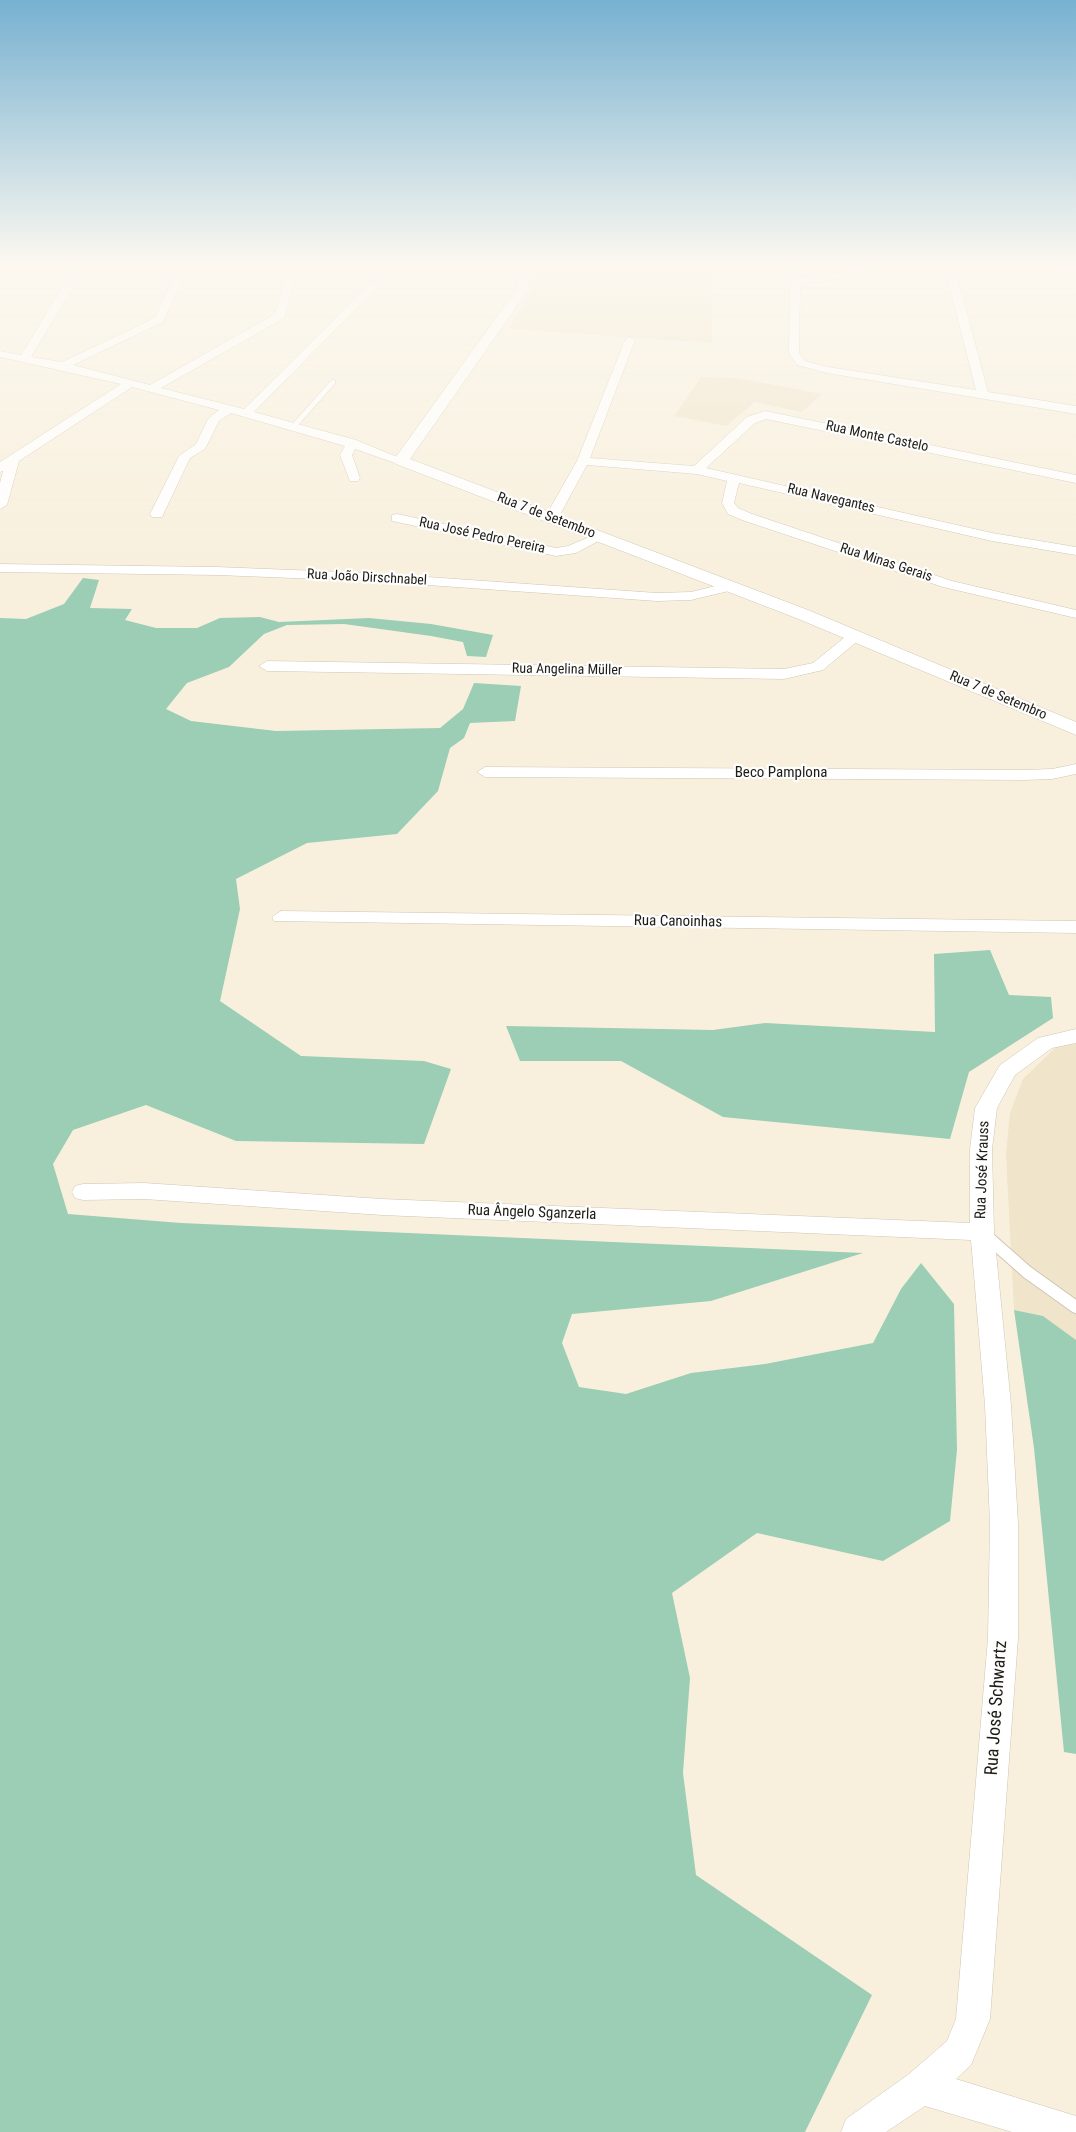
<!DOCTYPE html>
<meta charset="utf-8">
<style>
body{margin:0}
canvas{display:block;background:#f8f0dd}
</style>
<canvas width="1076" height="2132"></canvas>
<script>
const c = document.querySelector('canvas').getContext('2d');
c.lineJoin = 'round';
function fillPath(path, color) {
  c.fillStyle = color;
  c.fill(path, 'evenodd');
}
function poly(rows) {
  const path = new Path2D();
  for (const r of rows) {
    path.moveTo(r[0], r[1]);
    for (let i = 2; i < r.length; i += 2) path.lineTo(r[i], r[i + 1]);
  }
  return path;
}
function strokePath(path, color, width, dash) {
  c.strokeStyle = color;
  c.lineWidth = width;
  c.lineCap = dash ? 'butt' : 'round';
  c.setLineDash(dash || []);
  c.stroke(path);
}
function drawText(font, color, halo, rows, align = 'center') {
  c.font = font + ' "Roboto Condensed",sans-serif';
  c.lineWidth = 4.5;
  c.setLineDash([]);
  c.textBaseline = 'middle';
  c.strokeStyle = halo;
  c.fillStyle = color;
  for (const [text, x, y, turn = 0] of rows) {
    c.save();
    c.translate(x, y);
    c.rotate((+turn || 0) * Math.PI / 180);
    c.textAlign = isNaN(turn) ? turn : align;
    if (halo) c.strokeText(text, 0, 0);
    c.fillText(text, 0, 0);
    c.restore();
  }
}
fillPath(poly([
 [533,262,713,262,712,343,509,329,535,284],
 [701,377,737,378,822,394,802,412,755,402,726,426,674,416],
 [1076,1042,1076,1340,1043,1316,1014,1310,1006,1154,1010,1113,1023,1079,1057,1046]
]), '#f0e4ca');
fillPath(poly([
 [83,578,99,580,90,608,132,609,125,620,156,628,197,628,220,618,260,617,279,622,369,618,431,624,493,635,486,657,467,656,463,642,431,636,344,624,287,625,264,634,229,667,187,683,166,709,191,721,276,731,440,728,463,709,474,683,521,686,515,721,470,723,464,738,450,748,438,791,397,834,307,843,236,879,240,909,220,1001,301,1056,424,1061,451,1069,424,1144,236,1141,146,1105,73,1130,53,1164,68,1214,181,1223,863,1253,711,1301,572,1314,562,1343,579,1387,626,1394,691,1373,765,1364,873,1343,901,1289,921,1263,954,1304,957,1450,950,1521,883,1561,757,1533,672,1593,690,1678,683,1773,696,1875,872,1995,805,2132,0,2132,0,618,26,619,64,604],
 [990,950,1009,995,1051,997,1053,1018,969,1072,950,1139,723,1117,621,1061,520,1061,506,1026,713,1030,765,1023,935,1032,934,954],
 [1014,1310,1043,1316,1076,1340,1076,1754,1064,1752,1034,1448]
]), '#9bceb5');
const serviceFar1 = poly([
 [294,426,333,382]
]);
const service = poly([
 [984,1234,1027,1272,1076,1307]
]);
const minor = poly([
 [78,262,88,262,31,357,62,362,155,318,180,262,190,262,163,322,73,365,150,385,275,314,291,262,301,262,284,318,161,388,244,409,371,283,377,283,377,287,254,412,356,440,407,461,401,465,355,449,352,455,360,478,358,481,350,481,340,455,345,446,231,413,219,421,205,449,190,458,162,517,152,517,150,514,179,456,196,444,208,419,219,410,132,387,19,461,7,505,0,509,0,483,3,471,0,472,0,462,121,384,0,357,0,351,21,355,78,262],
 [787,262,797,262,799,278,923,262,1007,262,1076,266,1076,272,954,265,988,392,1076,406,1076,414,827,373,797,365,789,353,790,282,787,262],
 [944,265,976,390,828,367,805,361,799,353,800,284,944,265],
 [630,337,635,340,590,458,694,466,747,417,765,411,1076,475,1076,483,766,419,755,423,706,468,992,533,1076,547,1076,555,992,541,739,483,734,503,738,508,752,514,952,581,1076,610,1076,618,943,587,742,520,728,514,722,503,727,481,697,474,587,465,556,522,546,522,544,519,577,461,625,340,630,337],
 [397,514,556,548,568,546,599,533,606,537,576,553,556,556,392,521,392,515,397,514],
 [0,564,217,567,370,573,657,593,691,592,732,582,739,586,737,589,691,600,657,601,370,581,217,575,0,572,0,564],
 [855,632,860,633,862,636,860,639,823,670,784,679,267,671,259,666,267,661,784,669,813,663,850,633,855,632],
 [1076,764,1076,774,1052,779,1024,780,485,777,477,772,485,767,1024,770,1052,769,1076,764],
 [281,911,1076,921,1076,933,274,921,272,917,281,911],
 [1076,1029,1076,1043,1052,1048,1015,1075,997,1108,992,1149,994,1232,1011,1405,1018,1524,1018,1638,990,2019,971,2065,956,2079,1076,2116,1076,2132,1012,2132,925,2106,886,2132,841,2132,846,2119,909,2074,947,2041,956,2019,988,1638,990,1524,985,1405,971,1240,382,1215,144,1199,83,1200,75,1198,72,1192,75,1186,83,1184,144,1183,382,1199,970,1223,970,1149,975,1108,1000,1065,1038,1038,1076,1029]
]);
const tertiary = poly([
 [518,262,530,262,530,283,526,293,410,459,808,610,1076,722,1076,735,796,618,396,464,393,461,514,293,518,283,518,262],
 [1065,262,1076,262,1076,271,1072,269,1065,262]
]);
strokePath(serviceFar1, '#cec6b3', 6);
strokePath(service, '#cec6b3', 14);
strokePath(minor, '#cec6b3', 1);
strokePath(tertiary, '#cec6b3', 1);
strokePath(serviceFar1, '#fff', 5);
strokePath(service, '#fff', 12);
fillPath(minor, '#fff');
fillPath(tertiary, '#fff');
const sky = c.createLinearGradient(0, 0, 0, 561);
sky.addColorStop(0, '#77b1d1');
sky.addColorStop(0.47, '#fcf8f0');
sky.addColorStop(1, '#fcf8f000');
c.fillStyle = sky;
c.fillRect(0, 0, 1076, 561);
drawText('14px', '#1f1c15', '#fefefe', [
 ["Rua Monte Castelo",877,437,12],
 ["Rua Navegantes",831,499,13],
 ["Rua 7 de Setembro",546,516,21],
 ["Rua José Pedro Pereira",482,536,12],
 ["Rua Minas Gerais",886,563,18],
 ["Rua João Dirschnabel",367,578,3],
 ["Rua Angelina Müller",567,670,1],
 ["Rua 7 de Setembro",998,696,23]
]);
drawText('15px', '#1f1c15', '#fefefe', [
 ["Beco Pamplona",781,773],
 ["Rua Canoinhas",678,922,1],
 ["Rua José Krauss",983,1170,-88],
 ["Rua Ângelo Sganzerla",532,1213,2]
]);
drawText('18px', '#1f1c15', '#fefefe', [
 ["Rua José Schwartz",997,1708,-86]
]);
</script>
